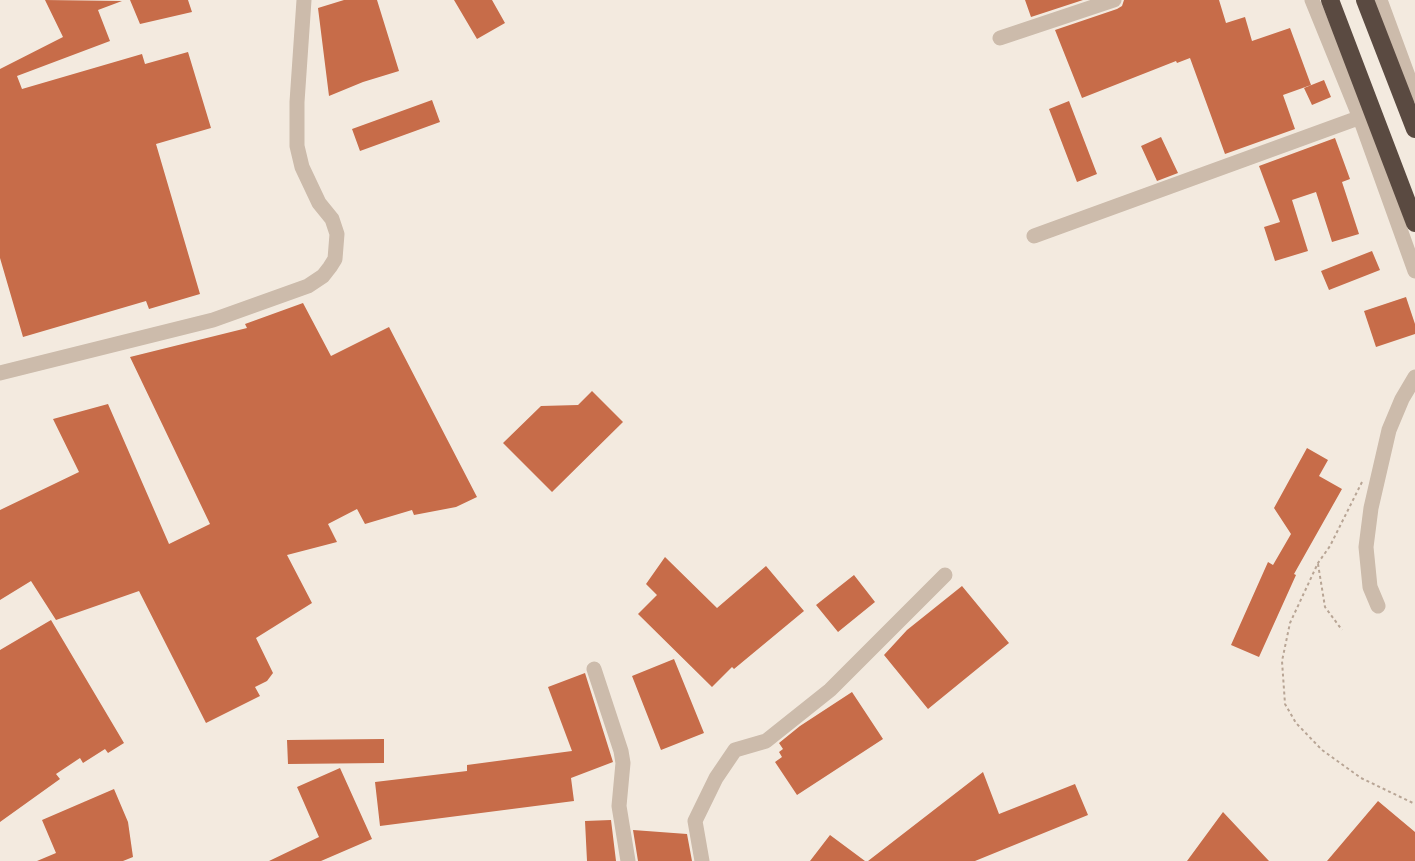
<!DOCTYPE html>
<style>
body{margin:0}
canvas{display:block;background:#f3eadf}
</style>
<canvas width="1415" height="861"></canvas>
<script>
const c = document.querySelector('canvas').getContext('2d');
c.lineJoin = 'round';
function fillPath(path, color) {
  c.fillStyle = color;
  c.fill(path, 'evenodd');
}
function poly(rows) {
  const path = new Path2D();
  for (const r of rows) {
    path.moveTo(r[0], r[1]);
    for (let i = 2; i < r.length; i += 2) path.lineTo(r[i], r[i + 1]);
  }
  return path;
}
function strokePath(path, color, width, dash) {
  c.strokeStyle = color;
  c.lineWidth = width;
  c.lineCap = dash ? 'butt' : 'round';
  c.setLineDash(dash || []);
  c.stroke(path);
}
fillPath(poly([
 [45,0,122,1,98,10,110,41,17,76,22,89,142,54,145,64,188,52,211,128,156,144,200,294,149,309,146,301,23,337,0,258,0,69,63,37],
 [130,0,188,0,192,12,140,24],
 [344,0,377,0,399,71,363,82,329,96,318,8],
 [454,0,492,0,505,23,477,39],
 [1025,0,1083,0,1031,17],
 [1124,0,1219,0,1226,23,1245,17,1252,41,1290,28,1311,85,1283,95,1295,129,1225,154,1190,58,1177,63,1176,61,1082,98,1055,30,1117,9,1122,6],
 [1324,80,1331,97,1312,105,1304,88],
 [432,100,440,122,360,151,352,129],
 [1069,101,1097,174,1077,182,1049,109],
 [1161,137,1178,173,1157,181,1141,146],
 [1335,138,1350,179,1342,182,1359,234,1332,242,1316,192,1292,200,1308,251,1275,261,1264,227,1280,222,1259,166],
 [1372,251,1380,270,1329,290,1321,271],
 [1406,297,1415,324,1415,334,1376,347,1364,311],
 [303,303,331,356,389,327,477,497,456,507,414,515,412,510,365,524,357,509,328,524,337,542,287,555,312,603,256,638,273,673,267,681,255,687,260,696,206,723,139,591,56,620,31,581,0,600,0,510,79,472,53,419,108,404,169,544,210,524,130,357,247,328,245,324],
 [592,391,623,422,552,492,503,443,541,406,578,405],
 [1307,448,1328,460,1319,476,1342,489,1294,574,1296,575,1259,657,1231,645,1268,562,1273,565,1291,534,1274,508],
 [665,557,717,608,766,566,804,611,734,669,732,667,712,687,638,614,657,595,646,584],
 [854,575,875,602,838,632,816,605],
 [962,586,1009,643,928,709,884,655,907,630],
 [51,620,124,743,108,753,105,749,83,763,80,758,56,774,60,779,0,822,0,650],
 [674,659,704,733,661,750,632,676],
 [585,673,613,762,571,778,574,801,380,826,375,782,467,771,467,765,572,751,548,687],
 [852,692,883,739,797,795,775,762,782,757,779,752,783,749,779,743,800,726],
 [384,739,384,763,288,764,287,740],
 [340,768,372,839,321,861,269,861,319,837,297,787],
 [983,772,999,814,1075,784,1088,815,975,861,868,861],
 [114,789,128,822,133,857,123,861,37,861,56,853,42,820],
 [1378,801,1415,832,1415,861,1327,861],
 [1223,812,1269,861,1187,861],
 [611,820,616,861,587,861,585,821],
 [633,830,687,834,692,861,638,861],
 [830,835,865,861,810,861]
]), '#c76c49');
strokePath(poly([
 [1362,482,1330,546,1318,563,1290,623,1282,661,1285,704,1296,723,1322,750,1361,778,1415,804],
 [1318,564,1325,607,1342,630]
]), '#b8a595', 2, [3, 3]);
strokePath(poly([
 [1312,0,1360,118,1415,271],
 [1380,0,1415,95],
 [1000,38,1114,0],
 [1034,236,1372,113],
 [0,373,213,320,308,286,323,276,330,267,335,259,337,234,332,219,319,203,302,167,297,146,297,102,304,0],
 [1378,606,1370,587,1366,547,1371,508,1389,430,1402,399,1415,377],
 [594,669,621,751,623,763,619,806,628,861],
 [702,861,695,821,716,778,735,750,766,741,830,690,945,575]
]), '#ccbbab', 15);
strokePath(poly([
 [1330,0,1415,223],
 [1365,0,1415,129]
]), '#5a4a41', 18);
</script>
